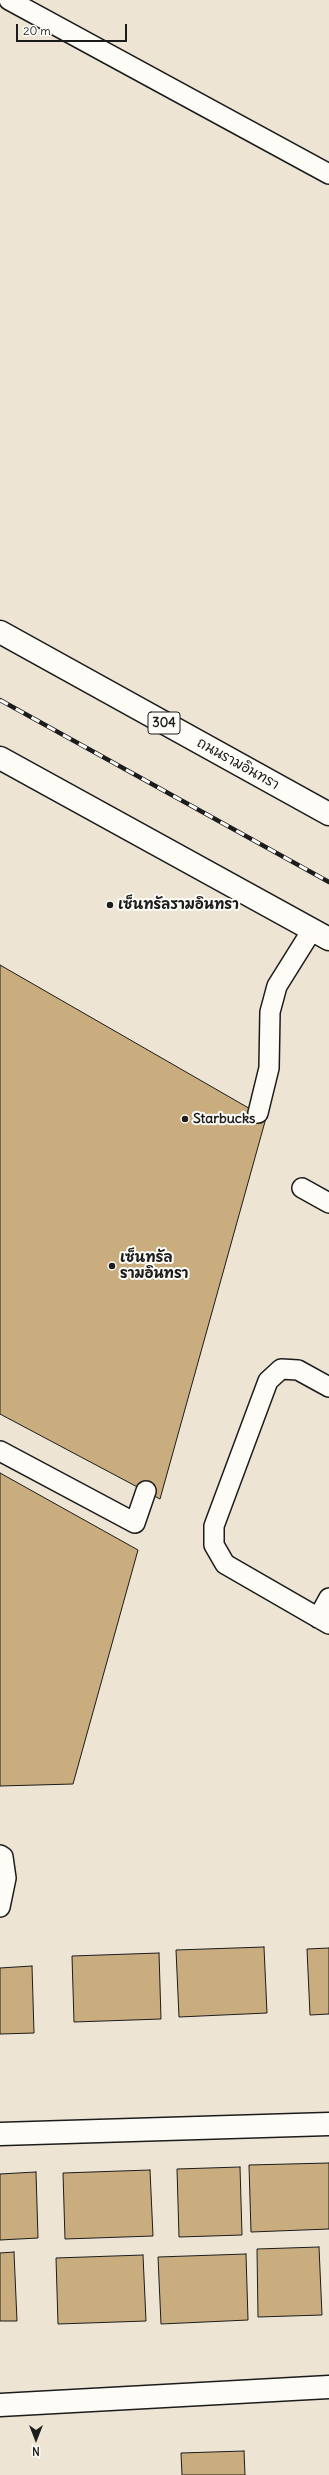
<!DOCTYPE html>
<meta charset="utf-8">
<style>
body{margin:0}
#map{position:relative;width:329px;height:2475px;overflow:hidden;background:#ede4d3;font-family:Delius,sans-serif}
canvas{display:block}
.north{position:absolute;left:16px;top:2419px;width:40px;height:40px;-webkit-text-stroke:3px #fdfcf7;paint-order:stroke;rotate:180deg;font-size:11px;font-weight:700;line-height:16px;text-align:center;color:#1c1c1c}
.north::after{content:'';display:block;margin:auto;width:14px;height:18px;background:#1c1c1c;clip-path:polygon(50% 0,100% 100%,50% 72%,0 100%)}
.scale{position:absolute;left:16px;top:24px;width:111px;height:18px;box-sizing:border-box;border:2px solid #1c1c1c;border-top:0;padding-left:5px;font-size:12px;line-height:14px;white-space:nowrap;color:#1c1c1c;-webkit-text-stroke:3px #fdfcf7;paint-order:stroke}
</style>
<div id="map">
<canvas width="329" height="2475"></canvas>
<div class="north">N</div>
<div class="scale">20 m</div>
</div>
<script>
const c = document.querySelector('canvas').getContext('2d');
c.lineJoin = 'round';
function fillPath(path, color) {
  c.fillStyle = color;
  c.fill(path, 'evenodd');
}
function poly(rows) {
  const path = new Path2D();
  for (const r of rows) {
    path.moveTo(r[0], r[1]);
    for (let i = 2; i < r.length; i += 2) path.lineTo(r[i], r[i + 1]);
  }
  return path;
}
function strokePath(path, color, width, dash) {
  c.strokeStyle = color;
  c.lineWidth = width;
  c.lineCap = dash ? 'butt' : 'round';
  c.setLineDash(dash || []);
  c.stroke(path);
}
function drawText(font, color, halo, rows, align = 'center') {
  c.font = font + ' Delius,"Playpen Sans Thai",sans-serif';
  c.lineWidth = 4;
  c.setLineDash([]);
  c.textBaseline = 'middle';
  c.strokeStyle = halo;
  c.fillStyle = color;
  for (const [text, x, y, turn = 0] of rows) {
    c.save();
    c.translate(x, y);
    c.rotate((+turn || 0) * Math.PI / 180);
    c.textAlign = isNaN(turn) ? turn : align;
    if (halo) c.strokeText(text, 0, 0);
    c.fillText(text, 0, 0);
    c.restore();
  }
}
const building = poly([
 [0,965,266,1118,160,1499,0,1414,0,965],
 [0,1473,138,1550,73,1784,0,1786,0,1473],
 [264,1947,267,2013,179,2017,176,1950,264,1947],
 [329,1948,329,2014,310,2015,307,1949,329,1948],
 [159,1953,161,2019,74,2022,72,1956,159,1953],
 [32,1966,34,2033,0,2034,0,1968,32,1966],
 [329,2163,329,2229,251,2232,249,2165,329,2163],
 [240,2167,242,2235,179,2237,177,2169,240,2167],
 [150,2170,153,2236,65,2239,63,2173,150,2170],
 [36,2172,38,2238,0,2240,0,2174,36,2172],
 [319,2247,322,2315,258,2317,257,2249,319,2247],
 [14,2252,17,2321,0,2321,0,2253,14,2252],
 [246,2254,248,2320,161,2324,158,2257,246,2254],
 [143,2255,146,2321,58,2324,56,2258,143,2255],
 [244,2451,245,2475,182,2475,181,2453,244,2451]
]);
fillPath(building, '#c9ad7f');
strokePath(building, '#1c1c1c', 1);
const service = poly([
 [9,0,329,174],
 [258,1113,269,1068,270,1012,277,986,312,930],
 [302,1188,329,1203],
 [329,1387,298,1370,281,1369,268,1381,214,1526,214,1545,225,1564,329,1624],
 [0,1451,135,1523,146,1491],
 [318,1618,329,1598],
 [0,1855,3,1857,6,1878,0,1907]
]);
const minor = poly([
 [0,2134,329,2124],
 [0,2405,329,2387]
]);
const primary = poly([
 [0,632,329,814],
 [0,758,329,939]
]);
strokePath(service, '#1c1c1c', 22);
strokePath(minor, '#1c1c1c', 25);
strokePath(primary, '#1c1c1c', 25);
strokePath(service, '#fdfcf7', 19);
strokePath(minor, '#fdfcf7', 22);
strokePath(primary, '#fdfcf7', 22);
const rail = poly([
 [0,700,329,882]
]);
strokePath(rail, '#1c1c1c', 4.5);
strokePath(rail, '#fdfcf7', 3, [9]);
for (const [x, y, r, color] of [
 [110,905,4,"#1c1c1c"],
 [185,1119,4,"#1c1c1c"],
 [112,1266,4,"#1c1c1c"]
]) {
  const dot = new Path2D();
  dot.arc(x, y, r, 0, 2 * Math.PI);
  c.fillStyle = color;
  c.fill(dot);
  strokePath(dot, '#fdfcf7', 1.5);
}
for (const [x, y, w] of [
 [164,723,32]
]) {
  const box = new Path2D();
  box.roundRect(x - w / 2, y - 11, w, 22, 3);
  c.fillStyle = '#fdfcf7';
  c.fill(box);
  strokePath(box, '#1c1c1c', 1);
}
drawText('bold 13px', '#1c1c1c', null, [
 ["304",164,723]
]);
drawText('14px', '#1c1c1c', '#fdfcf7', [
 ["ถนนรามอินทรา",238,764,29]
]);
drawText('bold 14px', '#1c1c1c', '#fdfcf7', [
 ["เซ็นทรัลรามอินทรา",118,905],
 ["Starbucks",193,1119],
 ["เซ็นทรัล",120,1258],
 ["รามอินทรา",120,1274]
], 'left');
</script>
